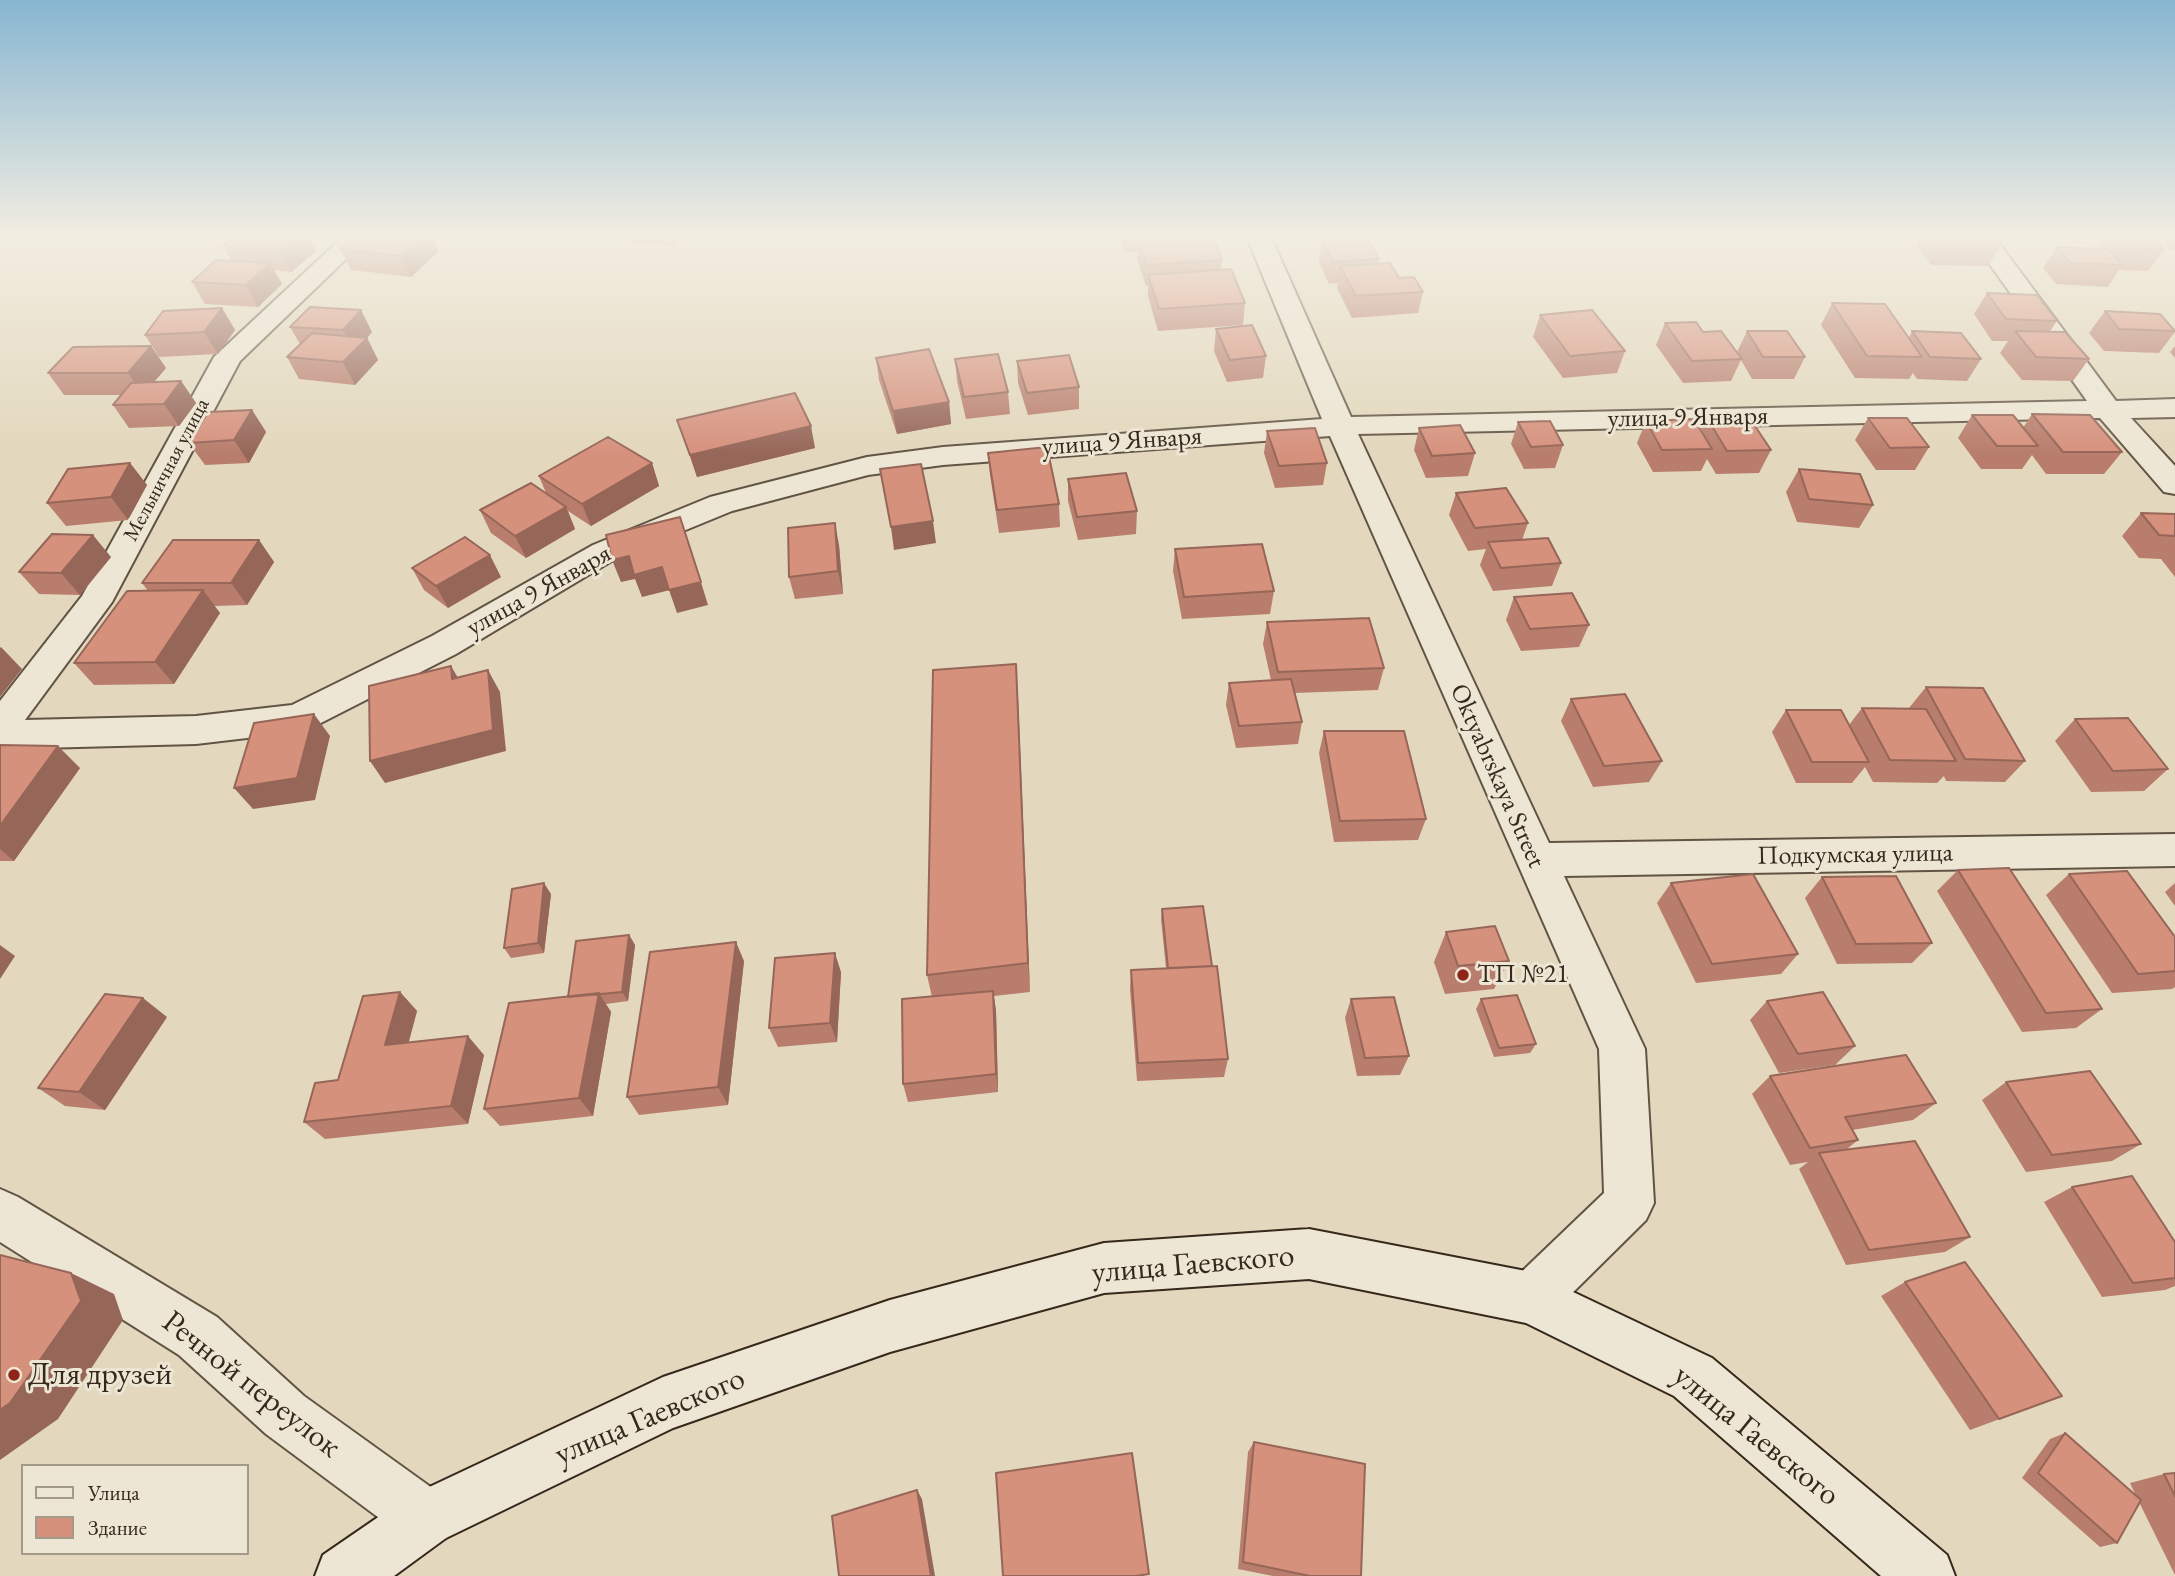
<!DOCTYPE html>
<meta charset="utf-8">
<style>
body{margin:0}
#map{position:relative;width:2175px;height:1576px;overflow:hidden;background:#e3d8bd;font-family:"EB Garamond",serif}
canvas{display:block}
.legend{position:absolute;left:21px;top:1464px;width:228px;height:91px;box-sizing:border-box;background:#ede6d4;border:2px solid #a49a8a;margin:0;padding:9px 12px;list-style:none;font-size:21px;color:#37281c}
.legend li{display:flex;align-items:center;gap:14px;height:35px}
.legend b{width:35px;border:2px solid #a49a8a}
</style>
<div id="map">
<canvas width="2175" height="1576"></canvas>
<ul class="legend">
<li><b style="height:9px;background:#ede6d4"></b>Улица</li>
<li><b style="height:19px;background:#d6917d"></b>Здание</li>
</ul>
</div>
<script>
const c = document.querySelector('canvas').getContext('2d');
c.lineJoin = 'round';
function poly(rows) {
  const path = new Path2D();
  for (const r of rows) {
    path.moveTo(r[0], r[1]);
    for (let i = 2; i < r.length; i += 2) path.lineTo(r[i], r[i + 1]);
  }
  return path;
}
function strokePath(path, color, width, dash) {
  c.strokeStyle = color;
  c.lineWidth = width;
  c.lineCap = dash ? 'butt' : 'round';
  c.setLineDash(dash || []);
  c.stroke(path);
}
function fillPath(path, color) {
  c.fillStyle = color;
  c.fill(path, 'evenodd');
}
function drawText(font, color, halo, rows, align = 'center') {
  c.font = font + ' "EB Garamond",serif';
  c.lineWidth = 6;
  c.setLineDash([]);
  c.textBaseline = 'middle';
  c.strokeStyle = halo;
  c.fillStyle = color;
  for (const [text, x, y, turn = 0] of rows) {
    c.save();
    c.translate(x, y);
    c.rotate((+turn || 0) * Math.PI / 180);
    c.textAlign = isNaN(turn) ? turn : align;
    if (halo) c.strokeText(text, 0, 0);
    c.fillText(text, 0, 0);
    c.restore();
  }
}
const street = poly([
 [345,235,371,235,240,361,112,602,25,720,196,716,292,705,432,636,593,545,710,497,867,457,943,447,1322,419,1246,235,1270,235,1351,417,2087,401,1969,235,1993,235,2116,401,2175,399,2175,417,2131,418,2175,466,2175,494,2164,492,2100,418,1358,434,1549,843,2175,834,2175,866,1564,876,1645,1049,1654,1203,1646,1220,1549,1316,1531,1324,1513,1316,1505,1298,1513,1280,1604,1193,1599,1049,1330,436,943,465,868,475,732,511,615,559,456,654,311,728,298,732,196,744,0,749,0,701,82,596,214,357,345,235],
 [0,1189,18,1197,217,1317,304,1396,446,1498,455,1518,446,1538,426,1547,406,1538,266,1434,179,1355,0,1242,0,1189]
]);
const secondary = poly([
 [1309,1229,1531,1272,1712,1358,1947,1555,1955,1576,1881,1576,1674,1396,1526,1323,1309,1279,1104,1293,890,1352,673,1428,446,1538,394,1576,315,1576,323,1555,406,1498,663,1377,890,1300,1104,1243,1309,1229]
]);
strokePath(street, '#625444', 4);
strokePath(secondary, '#37281c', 4);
fillPath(street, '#ede6d4');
fillPath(secondary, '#ede6d4');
fillPath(poly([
 [236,235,334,235,330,238,308,236,316,251,291,272,274,270,282,284,258,307,205,304,192,282,232,261,223,245],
 [627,235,681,235,673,246,630,243],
 [1119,235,1173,235,1222,260,1221,270,1245,303,1243,325,1158,331,1148,296,1148,286,1146,286,1137,259,1138,252,1125,253],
 [1922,235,1993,235,2001,245,1988,266,1931,265,1916,245],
 [2106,235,2151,235,2164,250,2148,271,2119,270,2108,287,2056,284,2043,268,2057,247,2097,248],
 [2168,235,2175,235,2175,250,2163,247],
 [1322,240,1379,259,1378,264,1399,278,1423,292,1418,313,1352,318,1337,288,1338,283,1329,284,1319,262],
 [340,249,439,251,411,277,351,270],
 [1987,293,2057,321,2050,331,2089,359,2073,381,2022,380,2000,353,2008,341,1992,341,1974,314],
 [1832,303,1909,338,1912,331,1981,359,1967,381,1917,379,1913,373,1909,379,1855,378,1821,325],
 [222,308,235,330,218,354,159,357,145,335],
 [2105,311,2175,330,2175,332,2159,353,2104,351,2089,333],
 [1540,315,1625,351,1617,373,1563,378,1533,337],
 [1665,323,1703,332,1737,352,1747,331,1805,357,1794,379,1752,379,1741,360,1731,381,1683,383,1656,345],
 [290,327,372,332,367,338,378,360,355,385,299,379,287,357,300,344],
 [1216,329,1266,356,1263,378,1227,382,1214,351],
 [151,346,166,368,154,382,181,381,196,403,179,426,129,428,113,405,121,395,64,395,48,373],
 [2175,346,2175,358,2170,352],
 [876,358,949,402,951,424,897,434,879,380],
 [955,359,1008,392,1010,414,966,419,957,381],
 [1017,361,1079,387,1079,409,1028,415,1018,383],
 [252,410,266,432,249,463,205,465,189,443],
 [2032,414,2122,452,2104,474,2046,474,2032,455,2022,469,1981,469,1958,438,1972,415,2023,428],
 [1707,418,1771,450,1759,473,1716,474,1707,459,1701,471,1653,472,1637,443,1646,421,1701,431],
 [1868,418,1929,447,1915,470,1876,470,1855,440],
 [677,420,815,448,697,477],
 [1518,422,1563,445,1555,468,1524,469,1511,444],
 [1419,428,1475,453,1468,476,1426,478,1414,450],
 [1267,431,1327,463,1323,485,1275,488,1264,453],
 [988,453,1059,504,1060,527,999,533,990,475],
 [130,463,147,485,128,520,66,526,47,503],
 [652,463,659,486,591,526,568,511,575,529,526,558,491,533,480,510,546,493,539,476],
 [1799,469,1873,505,1859,528,1797,522,1786,492],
 [1068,479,1137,511,1136,534,1078,540,1068,501],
 [1456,493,1528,523,1522,540,1561,563,1552,586,1493,591,1480,565,1486,549,1468,551,1449,515],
 [2141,513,2175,514,2175,577,2161,559,2139,558,2122,536],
 [259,540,274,562,247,605,214,606,220,613,174,684,94,685,74,663,148,591,142,583],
 [839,545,843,594,795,599,789,577],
 [1175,549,1274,591,1270,614,1182,619,1173,571],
 [111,557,80,595,39,594,19,572],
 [412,568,501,577,448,608,424,590],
 [1514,597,1589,625,1579,647,1521,651,1506,620],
 [1267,622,1384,668,1378,690,1294,693,1302,722,1298,744,1236,748,1226,705,1229,683,1271,680,1263,644],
 [1016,664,1030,992,994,996,996,1011,998,1092,908,1102,903,1084,932,997,927,975],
 [1926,687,2025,761,2005,782,1946,781,1944,776,1937,783,1873,782,1865,767,1852,783,1796,783,1772,732,1786,710,1849,725,1862,708,1909,708],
 [1571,699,1662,761,1649,782,1593,787,1561,721],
 [2075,719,2168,769,2144,791,2091,792,2055,741],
 [1324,731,1426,819,1418,840,1334,842,1319,753],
 [0,745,80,768,14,861,0,861],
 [1958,870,2102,1009,2076,1028,2022,1032,1937,891],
 [2069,874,2175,937,2175,987,2172,989,2112,993,2046,895],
 [1822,877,1932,943,1912,963,1837,964,1805,898],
 [1671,883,1798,954,1781,974,1696,983,1657,903],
 [2175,883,2175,906,2165,892],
 [551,894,544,953,511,958,504,948],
 [1162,909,1212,966,1228,1059,1224,1077,1137,1081,1130,989,1131,970,1166,968,1161,919],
 [1446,932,1509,961,1494,989,1445,994,1434,962],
 [629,935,635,945,628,1001,606,1004,611,1012,593,1116,500,1126,484,1109,568,997],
 [744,961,728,1105,639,1115,627,1097],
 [841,972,837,1042,778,1047,769,1028],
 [400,992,417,1011,408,1043,484,1055,468,1124,325,1139,304,1122,338,1080],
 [1351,999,1409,1056,1400,1075,1357,1076,1345,1018],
 [1481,999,1536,1044,1530,1053,1494,1057,1476,1009],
 [1767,1001,1855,1046,1835,1065,1779,1073,1750,1020],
 [167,1017,105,1110,65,1106,38,1088],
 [1770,1076,1936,1103,1913,1120,1852,1130,1858,1140,1847,1149,1970,1237,1945,1252,1846,1265,1799,1169,1808,1162,1790,1165,1752,1094],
 [2006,1082,2141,1144,2112,1161,2026,1172,1982,1100],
 [2072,1187,2175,1242,2175,1286,2165,1290,2102,1297,2044,1202],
 [1905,1282,2062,1396,1970,1430,1881,1296],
 [2065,1433,2136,1496,2130,1483,2164,1474,2175,1473,2175,1575,2139,1502,2117,1543,2100,1547,2022,1478,2050,1439],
 [1254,1442,1361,1576,1273,1576,1238,1569,1248,1452]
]), '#b87d6c');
fillPath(poly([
 [298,235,307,235,316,251,291,272,280,250],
 [425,235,432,235,439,251,411,277,401,256],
 [670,235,681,235,673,246],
 [270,263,282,284,258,307,246,285],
 [222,308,235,330,218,354,204,332],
 [361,310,372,332,367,338,378,360,355,385,343,362,354,351,343,330],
 [151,346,166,368,143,395,128,373],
 [181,381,196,403,179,426,164,404],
 [949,402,951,424,897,434,893,411],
 [252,410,266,432,249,463,234,440],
 [811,426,815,448,697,477,690,455],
 [130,463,147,485,128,520,111,497],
 [652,463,659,486,591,526,582,504],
 [566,507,575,529,526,558,515,536],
 [933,521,936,543,894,550,891,527],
 [835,523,839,545,843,594,838,571],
 [93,535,111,557,80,595,61,573],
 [259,540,274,562,247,605,231,583],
 [688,540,708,605,677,613,669,590],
 [490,555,501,577,448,608,436,586],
 [629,556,662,567,670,590,642,597,635,579,621,582,612,560],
 [203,590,220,613,174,684,155,662],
 [1,647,22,669,0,697,0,648],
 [1016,664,1018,696,1030,992,1028,963],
 [451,666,464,688,452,679],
 [488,670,500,692,506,751,385,783,370,761],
 [314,714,330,736,315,800,253,809,234,788],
 [58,746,80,768,14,861,0,849,0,826],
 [544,883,551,894,544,953,538,943],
 [629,935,635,945,628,1001,622,992],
 [736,942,744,961,728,1105,718,1087],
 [0,945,15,956,0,979],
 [835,953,841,972,837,1042,830,1023],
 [993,991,996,1011,998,1092,996,1074],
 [400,992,417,1011,403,1064,385,1045],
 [599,993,611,1012,593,1116,579,1098],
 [143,998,167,1017,105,1110,79,1092],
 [468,1036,484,1055,468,1124,451,1106],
 [71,1273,114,1294,123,1320,58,1419,0,1460,0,1410],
 [917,1490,922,1499,935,1576,931,1576]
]), '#966658');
const building = poly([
 [236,235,298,235,280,250,223,245,236,235],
 [357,235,425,235,401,256,340,249,357,235],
 [1183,235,1212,235,1222,260,1147,265,1138,238,1183,235],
 [1936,235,1993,235,2001,245,1943,243,1936,235],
 [2110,235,2151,235,2164,250,2120,247,2110,235],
 [1367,237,1379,259,1333,262,1322,240,1367,237],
 [2057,247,2108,249,2122,265,2070,263,2057,247],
 [216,260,270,263,246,285,192,282,216,260],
 [1390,263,1399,278,1414,277,1423,292,1356,296,1340,266,1390,263],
 [1231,269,1245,303,1159,309,1148,275,1231,269],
 [1987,293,2037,295,2057,321,2006,319,1987,293],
 [1832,303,1885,304,1922,357,1867,356,1832,303],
 [310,307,361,310,343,330,290,327,310,307],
 [222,308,204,332,145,335,163,311,222,308],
 [1592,310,1625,351,1570,356,1540,315,1592,310],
 [2105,311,2160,314,2175,331,2119,329,2105,311],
 [1696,322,1703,332,1721,331,1742,359,1692,361,1665,323,1696,322],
 [1252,325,1266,356,1230,360,1216,329,1252,325],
 [1747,331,1787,331,1805,357,1763,357,1747,331],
 [1912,331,1961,333,1981,359,1930,357,1912,331],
 [2015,331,2065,332,2089,359,2036,357,2015,331],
 [312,333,367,338,343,362,287,357,312,333],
 [151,346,128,373,48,373,73,347,151,346],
 [929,349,949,402,893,411,876,358,929,349],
 [998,354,1008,392,964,397,955,359,998,354],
 [1069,355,1079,387,1027,393,1017,361,1069,355],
 [181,381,164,404,113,405,131,383,181,381],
 [795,393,811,426,690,455,677,420,795,393],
 [252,410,234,440,189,443,208,412,252,410],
 [2032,414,2090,415,2122,452,2063,452,2032,414],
 [1972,415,2013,415,2038,446,1997,446,1972,415],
 [1749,417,1771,450,1727,451,1707,418,1749,417],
 [1868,418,1907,418,1929,447,1890,448,1868,418],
 [1694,419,1712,449,1662,450,1646,421,1694,419],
 [1550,421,1563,445,1531,447,1518,422,1550,421],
 [1460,425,1475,453,1432,456,1419,428,1460,425],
 [1315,428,1327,463,1279,466,1267,431,1315,428],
 [608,437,652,463,582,504,539,476,608,437],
 [1047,447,1059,504,997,510,988,453,1047,447],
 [130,463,111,497,47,503,68,469,130,463],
 [921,464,933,521,891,527,880,469,921,464],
 [1799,469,1860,474,1873,505,1809,499,1799,469],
 [1126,473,1137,511,1077,517,1068,479,1126,473],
 [531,483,566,507,515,536,480,510,531,483],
 [1506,488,1528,523,1475,528,1456,493,1506,488],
 [2141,513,2175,514,2175,536,2159,535,2141,513],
 [680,517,701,582,669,590,662,567,634,575,629,556,612,560,606,535,680,517],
 [835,523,838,571,789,577,788,528,835,523],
 [52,534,93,535,61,573,19,572,52,534],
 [465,537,490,555,436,586,412,568,465,537],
 [1548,538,1561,563,1501,568,1488,542,1548,538],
 [173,540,259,540,231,583,142,583,173,540],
 [1262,544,1274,591,1184,597,1175,549,1262,544],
 [203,590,155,662,74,663,127,591,203,590],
 [1572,593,1589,625,1530,629,1514,597,1572,593],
 [1369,618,1384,668,1278,672,1267,622,1369,618],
 [1016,664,1028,963,927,975,933,670,1016,664],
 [451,666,452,679,488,670,493,730,370,761,369,686,451,666],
 [1291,679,1302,722,1239,726,1229,683,1291,679],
 [1926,687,1983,688,2025,761,1965,759,1926,687],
 [1625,694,1662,761,1604,766,1571,699,1625,694],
 [1862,708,1926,709,1956,761,1890,760,1862,708],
 [1786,710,1841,710,1869,762,1812,762,1786,710],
 [314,714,297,778,234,788,254,723,314,714],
 [2128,718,2168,769,2113,771,2075,719,2128,718],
 [1324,731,1404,731,1426,819,1340,821,1324,731],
 [0,745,58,746,0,826,0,745],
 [2009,868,2102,1009,2046,1013,1958,870,2009,868],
 [2127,871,2175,937,2175,971,2138,974,2069,874,2127,871],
 [1753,874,1798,954,1712,964,1671,883,1753,874],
 [1896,876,1932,943,1856,944,1822,877,1896,876],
 [544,883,538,943,504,948,512,889,544,883],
 [1203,906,1212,966,1168,968,1162,909,1203,906],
 [1495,926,1509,961,1458,966,1446,932,1495,926],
 [629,935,622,992,568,997,576,941,629,935],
 [736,942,718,1087,627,1097,650,952,736,942],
 [835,953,830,1023,769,1028,775,958,835,953],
 [1217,966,1228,1059,1138,1063,1131,970,1217,966],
 [993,991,996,1074,903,1084,902,999,993,991],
 [400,992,385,1045,468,1036,451,1106,304,1122,315,1083,338,1080,363,996,400,992],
 [1823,992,1855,1046,1798,1054,1767,1001,1823,992],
 [599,993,579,1098,484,1109,509,1003,599,993],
 [105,994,143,998,79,1092,38,1088,105,994],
 [1517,995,1536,1044,1499,1048,1481,999,1517,995],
 [1394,997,1409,1056,1365,1058,1351,999,1394,997],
 [1906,1055,1936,1103,1845,1117,1858,1140,1810,1148,1770,1076,1906,1055],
 [2090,1071,2141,1144,2052,1155,2006,1082,2090,1071],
 [1915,1141,1970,1237,1869,1250,1819,1153,1915,1141],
 [2132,1176,2175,1242,2175,1278,2133,1283,2072,1187,2132,1176],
 [0,1255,71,1273,81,1301,10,1403,0,1410,0,1255],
 [1965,1262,2062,1396,1999,1419,1905,1282,1965,1262],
 [2065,1433,2141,1500,2117,1543,2038,1473,2065,1433],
 [1254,1442,1365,1464,1361,1576,1310,1576,1243,1562,1254,1442],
 [1132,1453,1149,1574,1136,1576,1003,1576,996,1473,1132,1453],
 [2175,1473,2175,1496,2164,1474,2175,1473],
 [917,1490,931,1576,839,1576,832,1516,917,1490]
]);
fillPath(building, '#d6917d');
strokePath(building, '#966658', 2);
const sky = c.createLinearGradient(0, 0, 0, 455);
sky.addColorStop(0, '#87b6d1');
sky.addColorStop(0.52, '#f2ede1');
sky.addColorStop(1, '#f2ede100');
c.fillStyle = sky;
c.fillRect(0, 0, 2175, 455);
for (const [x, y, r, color] of [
 [1463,975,7,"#8f2418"],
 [14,1375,7,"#8f2418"]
]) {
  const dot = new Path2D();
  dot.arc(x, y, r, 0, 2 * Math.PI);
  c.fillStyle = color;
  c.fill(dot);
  strokePath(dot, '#ede6d4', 2.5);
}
drawText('21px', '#37281c', '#ede6d4', [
 ["Мельничная улица",167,470,-62]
]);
drawText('26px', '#37281c', '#ede6d4', [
 ["улица 9 Января",1688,418,-1],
 ["улица 9 Января",1122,442,-4],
 ["улица 9 Января",539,591,-29],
 ["Oktyabrskaya Street",1497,776,66],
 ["Подкумская улица",1855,855,-1]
]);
drawText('26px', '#37281c', '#ede6d4', [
 ["ТП №21",1477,975]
], 'left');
drawText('32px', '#37281c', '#ede6d4', [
 ["улица Гаевского",1193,1265,-5],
 ["Речной переулок",251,1385,38],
 ["улица Гаевского",650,1417,-23],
 ["улица Гаевского",1756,1436,39]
]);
drawText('32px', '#37281c', '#ede6d4', [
 ["Для друзей",28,1375]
], 'left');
</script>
